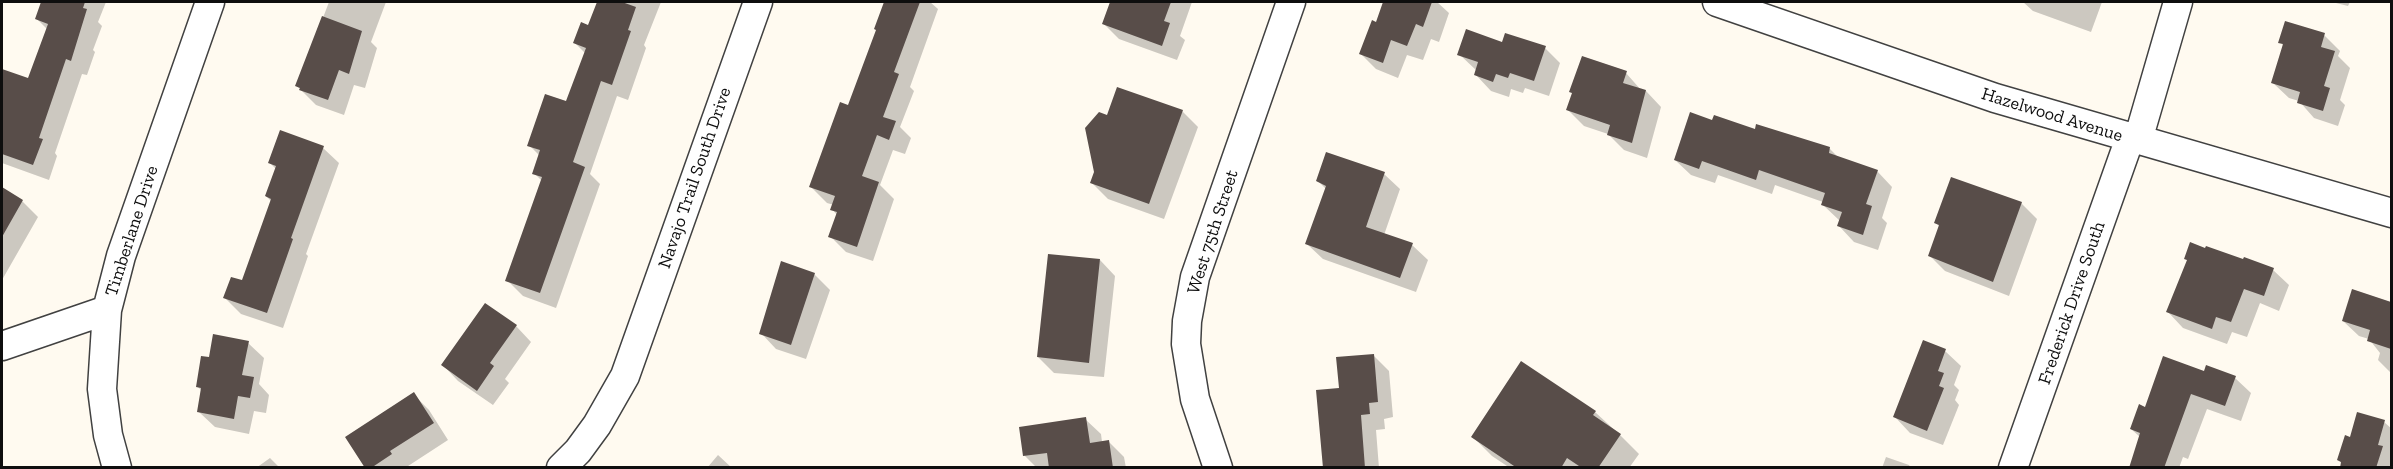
<!DOCTYPE html>
<style>
body{margin:0}
#map{position:relative;width:2393px;height:469px;overflow:hidden;background:#fffaf0;font-family:"Zilla Slab",serif}
canvas{display:block}
.frame{position:absolute;inset:0;border:3px solid #0e0e0e;pointer-events:none}
</style>
<div id="map">
<canvas width="2393" height="469"></canvas>
<div class="frame"></div>
</div>
<script>
const c = document.querySelector('canvas').getContext('2d');
c.lineJoin = 'round';
function fillPath(path, color) {
  c.fillStyle = color;
  c.fill(path, 'evenodd');
}
function poly(rows) {
  const path = new Path2D();
  for (const r of rows) {
    path.moveTo(r[0], r[1]);
    for (let i = 2; i < r.length; i += 2) path.lineTo(r[i], r[i + 1]);
  }
  return path;
}
function strokePath(path, color, width, dash) {
  c.strokeStyle = color;
  c.lineWidth = width;
  c.lineCap = dash ? 'butt' : 'round';
  c.setLineDash(dash || []);
  c.stroke(path);
}
function drawText(font, color, halo, rows, align = 'center') {
  c.font = font + ' "Zilla Slab",serif';
  c.lineWidth = 6;
  c.setLineDash([]);
  c.textBaseline = 'middle';
  c.strokeStyle = halo;
  c.fillStyle = color;
  for (const [text, x, y, turn = 0] of rows) {
    c.save();
    c.translate(x, y);
    c.rotate((+turn || 0) * Math.PI / 180);
    c.textAlign = isNaN(turn) ? turn : align;
    if (halo) c.strokeText(text, 0, 0);
    c.fillText(text, 0, 0);
    c.restore();
  }
}
fillPath(poly([
 [43,2,106,2,98,22,102,26,93,50,95,52,87,75,82,74,55,153,57,156,49,180,2,163,2,84,6,72,29,80,48,30,36,18],
 [329,2,386,2,371,42,377,48,365,88,354,85,344,115,316,105,297,86],
 [598,2,661,2,644,45,646,48,628,100,617,96,590,174,600,184,556,308,523,296,507,280,542,181,534,173,540,156,529,145,567,103,585,53,575,43,589,27],
 [885,2,930,2,938,9,910,87,914,91,900,127,911,138,905,154,893,150,880,185,894,199,873,261,846,252,830,236,837,215,832,209,834,205,827,203,811,187,849,107,878,31,876,29],
 [1111,2,1192,2,1180,36,1185,40,1177,60,1119,39,1103,23],
 [1385,2,1437,2,1449,13,1439,42,1431,39,1423,60,1407,55,1398,78,1376,69,1361,54,1377,23],
 [2023,2,2102,2,2091,32,2033,11],
 [2332,2,2350,2,2348,6],
 [2324,35,2340,51,2338,56,2350,68,2340,100,2345,105,2338,126,2314,118,2299,101,2289,98,2273,83,2284,46,2280,42],
 [1502,43,1545,48,1560,63,1549,96,1525,88,1523,93,1511,89,1509,97,1491,91,1476,75,1477,71,1459,54],
 [1626,73,1641,90,1646,91,1661,107,1647,158,1624,150,1608,134,1584,126,1568,110,1573,94],
 [1182,111,1198,127,1164,219,1108,199,1092,183,1108,117],
 [1713,122,1830,149,1839,158,1877,171,1892,187,1882,218,1887,223,1878,250,1854,242,1839,226,1840,221,1822,204,1823,202,1775,185,1772,194,1718,175,1715,183,1691,175,1675,160],
 [281,132,323,148,339,163,306,254,308,256,283,328,241,314,225,298,243,282,271,201,266,196,276,169,270,163],
 [1384,174,1400,189,1384,235,1412,245,1428,260,1416,292,1323,259,1307,244,1326,189,1318,181],
 [2,189,22,201,38,217,2,280],
 [2021,203,2037,219,2009,296,1945,271,1929,255,1940,227,1936,223],
 [2186,259,2273,270,2289,285,2279,311,2260,303,2247,337,2232,332,2227,344,2183,328,2168,312,2188,261],
 [1100,260,1115,276,1104,377,1054,373,1038,357],
 [814,274,830,290,806,359,776,349,761,333],
 [2353,291,2392,303,2392,374,2378,360,2380,353,2369,339,2359,336,2343,321],
 [516,326,531,342,505,379,509,383,493,405,458,381,443,365],
 [248,343,264,358,259,384,269,395,266,413,254,411,249,434,215,427,199,412,202,391,197,386],
 [1945,351,1961,366,1954,385,1959,390,1955,400,1959,405,1943,445,1910,433,1895,417],
 [1373,355,1389,371,1393,417,1384,419,1385,429,1376,430,1379,468,1325,468,1340,389],
 [1522,363,1595,412,1620,435,1639,454,1629,468,1510,468,1492,456,1473,437],
 [2205,373,2235,378,2251,393,2241,421,2207,409,2188,459,2183,457,2179,468,2130,468,2140,437,2131,429,2146,409],
 [413,394,429,410,448,440,405,468,366,468],
 [1085,419,1101,434,1102,442,1108,441,1124,457,1126,468,1037,468,1024,455],
 [2384,422,2392,429,2390,468,2341,468,2342,464,2339,460,2351,438],
 [718,455,732,468,707,468],
 [1886,457,1909,465,1911,468,1882,468],
 [270,458,280,468,256,468]
]), '#0003');
fillPath(poly([
 [41,2,85,2,83,8,87,9,71,61,66,59,39,138,43,139,33,165,2,154,2,69,28,78,48,24,35,19],
 [597,2,622,2,636,7,628,30,631,31,612,85,601,81,573,162,585,167,540,293,505,281,542,177,532,174,540,150,527,146,545,94,566,101,586,48,573,43,581,22,588,25],
 [884,2,920,2,894,72,899,74,883,117,896,121,889,140,877,135,862,176,879,182,857,247,828,237,837,212,830,210,835,196,809,187,840,102,848,105,876,30,874,29],
 [1110,2,1171,2,1164,21,1170,23,1162,46,1102,24],
 [1383,2,1432,2,1423,27,1416,24,1407,46,1391,40,1383,63,1359,54,1372,20,1376,22],
 [322,16,362,31,349,74,339,70,328,100,299,90,300,88,295,86],
 [2285,21,2325,33,2321,47,2335,51,2324,86,2330,88,2323,111,2297,103,2300,92,2271,83,2283,44,2278,43],
 [1466,29,1502,42,1505,33,1546,46,1534,81,1510,73,1508,78,1496,74,1493,82,1474,75,1478,62,1457,55],
 [1582,56,1627,71,1623,83,1646,90,1632,143,1607,135,1610,125,1566,110,1572,93,1569,92],
 [1117,87,1183,110,1149,204,1090,183,1094,172,1085,128,1099,112,1107,115],
 [1690,112,1712,120,1714,115,1755,129,1756,124,1830,147,1829,153,1878,170,1866,204,1872,206,1863,235,1837,226,1842,212,1821,205,1825,193,1759,170,1756,180,1702,161,1699,169,1674,160],
 [280,130,324,146,291,238,293,239,267,313,223,298,231,277,242,280,271,199,265,196,276,166,268,163],
 [1326,152,1385,172,1366,227,1413,243,1400,278,1305,244,1326,186,1316,181],
 [1951,177,2022,202,1993,282,1928,256,1939,225,1934,223],
 [2,187,23,200,2,237],
 [2190,242,2205,248,2206,246,2243,259,2244,257,2274,268,2264,296,2244,289,2231,322,2216,317,2212,329,2166,312,2187,260,2184,259],
 [1048,254,1100,259,1089,363,1037,357],
 [781,261,815,273,791,345,759,334],
 [2352,289,2391,302,2391,349,2367,341,2370,330,2342,321],
 [485,303,517,325,490,363,494,366,477,391,441,365],
 [213,334,249,341,242,375,254,377,250,398,238,396,234,419,197,412,201,388,196,387,201,356,209,357],
 [1923,340,1946,349,1938,371,1944,373,1939,386,1944,388,1927,431,1893,417],
 [1374,354,1378,402,1369,403,1370,414,1361,415,1365,468,1323,468,1316,390,1339,388,1336,357],
 [2163,356,2204,371,2206,365,2236,376,2225,406,2191,394,2164,468,2129,468,2140,433,2130,429,2139,404,2145,407],
 [1521,361,1596,411,1593,415,1621,434,1598,468,1582,468,1567,458,1561,468,1517,468,1471,437],
 [414,392,434,423,390,451,392,454,371,468,365,468,345,437],
 [2357,412,2385,420,2378,445,2383,446,2376,468,2340,468,2341,462,2337,460,2345,435,2350,437],
 [1086,417,1090,443,1109,440,1113,468,1049,468,1047,453,1023,456,1019,427]
]), '#584d49');
const minor = poly([
 [1717,2,1995,98,2392,213],
 [2138,140,2178,2],
 [2,346,107,310],
 [117,468,108,435,102,389,107,310,121,256,210,2],
 [561,468,578,451,597,425,625,376,758,2],
 [1218,468,1195,399,1186,344,1187,321,1195,277,1291,2],
 [2013,468,2130,138]
]);
strokePath(minor, '#414141', 31);
strokePath(minor, '#fff', 28);
drawText('18px', '#0e0e0e', '#fff', [
 ["Hazelwood Avenue",2052,115,17],
 ["Navajo Trail South Drive",695,178,-71],
 ["Timberlane Drive",132,231,-72],
 ["West 75th Street",1213,232,-72],
 ["Frederick Drive South",2072,303,-71]
]);
</script>
